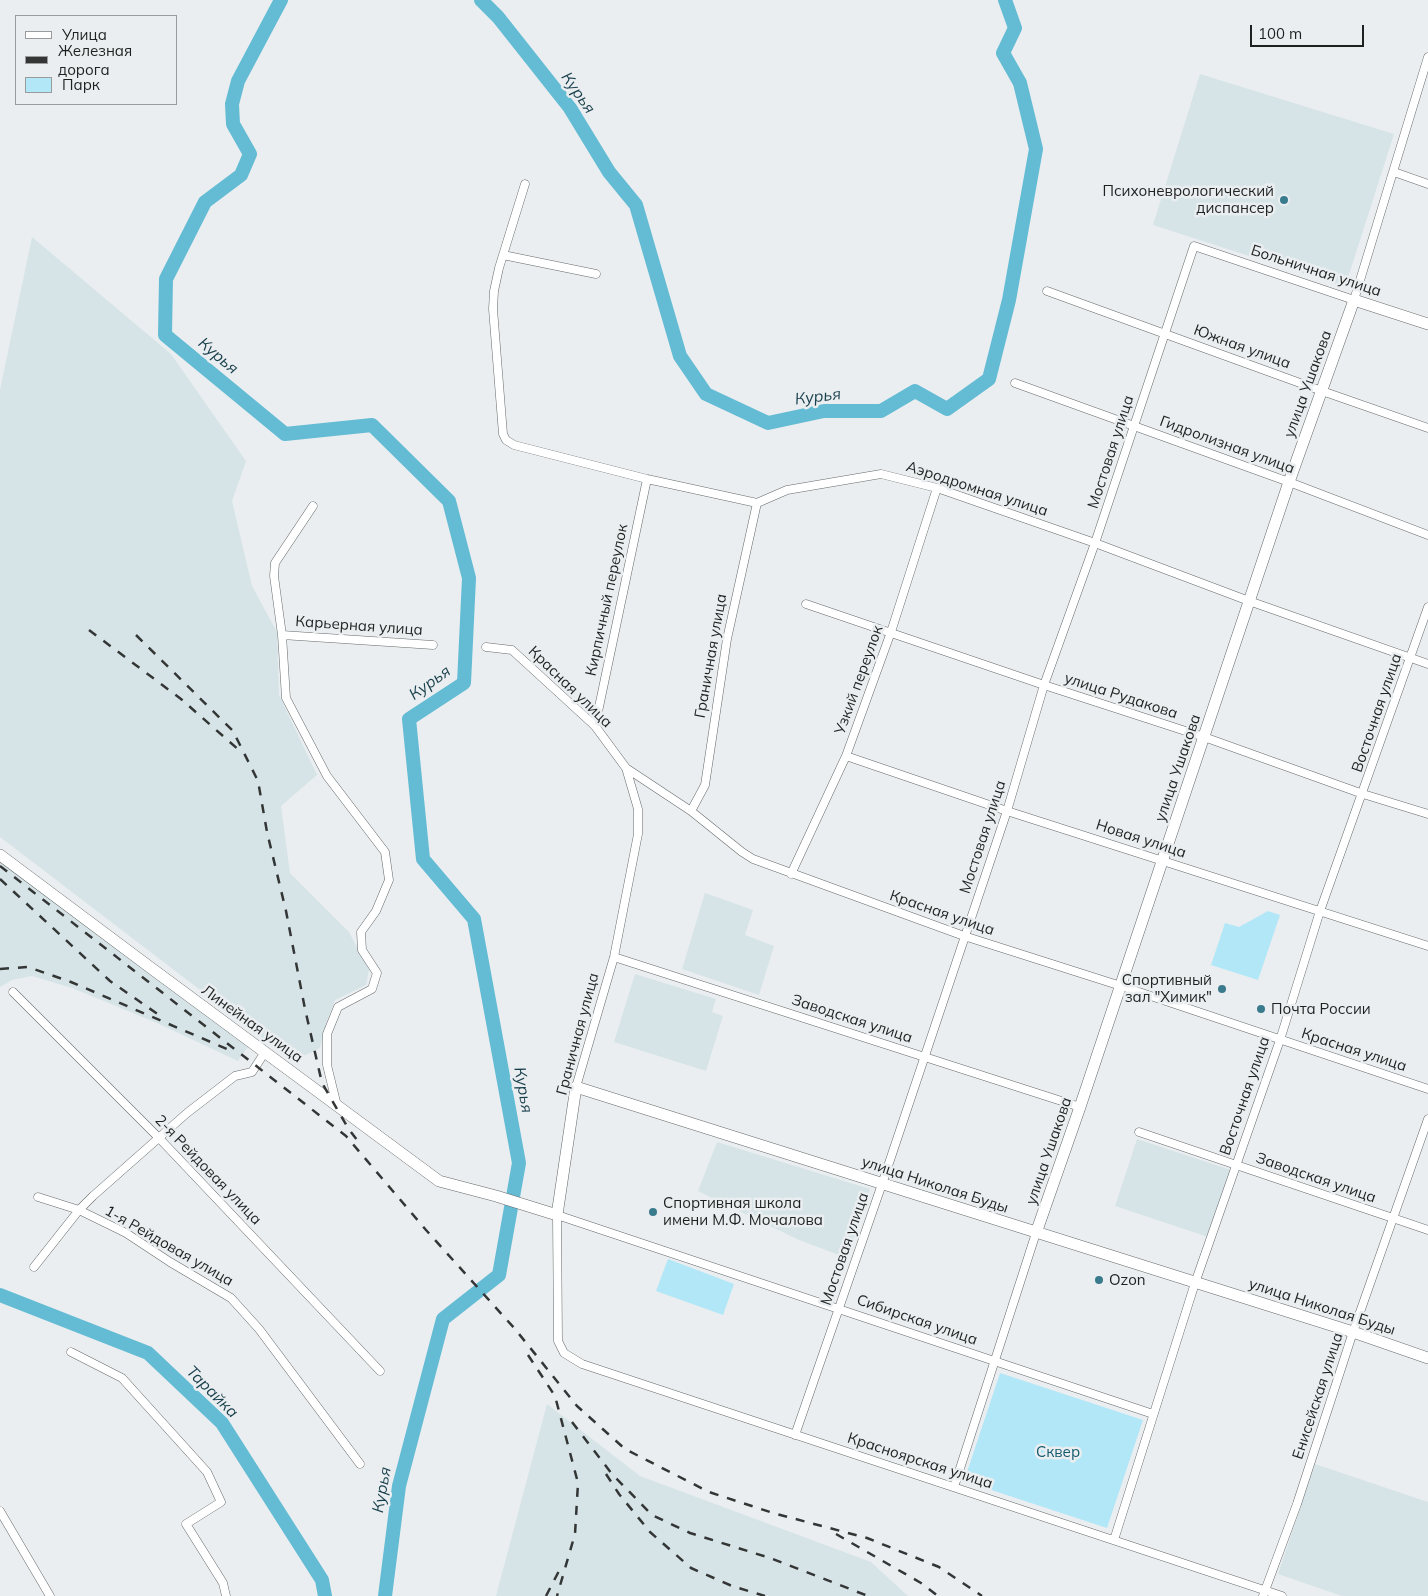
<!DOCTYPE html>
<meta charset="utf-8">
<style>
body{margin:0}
#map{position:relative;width:1428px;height:1596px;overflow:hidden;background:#eaeef0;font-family:Mulish,sans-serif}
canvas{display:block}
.legend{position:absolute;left:15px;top:15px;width:162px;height:90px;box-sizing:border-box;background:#eaeef0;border:1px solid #999c9d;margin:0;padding:6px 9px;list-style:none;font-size:15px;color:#1f2121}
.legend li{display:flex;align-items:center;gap:10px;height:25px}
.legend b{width:25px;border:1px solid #999c9d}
.scale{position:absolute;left:1250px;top:25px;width:114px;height:22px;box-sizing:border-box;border:2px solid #1f2121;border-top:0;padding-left:6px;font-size:15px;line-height:18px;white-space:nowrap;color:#1f2121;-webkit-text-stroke:4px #eaeef0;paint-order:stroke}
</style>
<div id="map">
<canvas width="1428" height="1596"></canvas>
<ul class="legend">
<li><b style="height:6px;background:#fff"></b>Улица</li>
<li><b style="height:6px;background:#343636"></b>Железная дорога</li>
<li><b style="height:14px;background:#b2e7f8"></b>Парк</li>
</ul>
<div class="scale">100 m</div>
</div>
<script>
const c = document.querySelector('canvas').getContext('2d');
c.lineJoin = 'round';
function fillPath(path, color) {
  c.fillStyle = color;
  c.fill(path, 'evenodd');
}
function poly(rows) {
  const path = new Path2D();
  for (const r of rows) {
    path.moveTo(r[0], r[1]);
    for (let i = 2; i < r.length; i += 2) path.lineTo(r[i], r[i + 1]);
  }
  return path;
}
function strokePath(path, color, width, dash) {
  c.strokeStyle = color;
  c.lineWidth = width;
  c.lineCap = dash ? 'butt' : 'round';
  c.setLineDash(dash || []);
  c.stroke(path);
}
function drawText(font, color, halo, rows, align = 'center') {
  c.font = font + ' Mulish,sans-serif';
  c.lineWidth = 5;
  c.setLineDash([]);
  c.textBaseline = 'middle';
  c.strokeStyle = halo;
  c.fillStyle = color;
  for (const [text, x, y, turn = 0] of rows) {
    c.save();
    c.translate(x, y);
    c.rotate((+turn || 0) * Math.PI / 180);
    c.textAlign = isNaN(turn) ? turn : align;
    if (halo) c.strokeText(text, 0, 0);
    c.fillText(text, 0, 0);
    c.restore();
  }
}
fillPath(poly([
 [1200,74,1394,134,1345,287,1153,225],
 [32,237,171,354,246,461,232,501,252,586,277,632,279,695,317,775,281,806,290,873,349,932,369,970,366,985,335,1000,326,1024,320,1048,293,1061,0,837,0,390],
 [0,861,248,1047,238,1061,157,1023,72,988,32,976,12,980,0,987],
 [705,893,753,910,745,935,774,946,759,995,682,969],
 [635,974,716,999,712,1012,723,1016,706,1071,614,1042],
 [1137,1139,1231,1170,1208,1237,1115,1206],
 [717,1142,870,1189,847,1258,799,1240,698,1191],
 [547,1404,640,1476,871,1562,908,1596,496,1596],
 [1315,1464,1428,1502,1428,1596,1342,1596,1278,1574]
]), '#d6e4e8');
fillPath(poly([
 [1268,911,1280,915,1258,980,1211,965,1225,923,1239,927],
 [668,1259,734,1284,723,1315,656,1291],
 [1000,1373,1143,1420,1107,1528,964,1481]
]), '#b2e7f8');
strokePath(poly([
 [281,0,238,81,232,104,233,124,250,154,241,175,205,202,166,279,165,335,285,434,372,425,449,501,469,578,464,683,409,719,423,859,474,919,519,1163,499,1275,443,1319,399,1486,385,1596],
 [481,0,498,17,570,108,609,172,636,205,680,356,706,394,768,423,824,411,881,411,915,391,947,409,989,379,1009,300,1036,149,1020,83,1003,53,1015,28,1005,0],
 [0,1295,148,1353,222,1423,322,1580,325,1596]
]), '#63bbd4', 14);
const street = poly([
 [1394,172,1428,184],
 [525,184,499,268,494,291,493,309,503,434,506,440,514,445,647,479,757,503,787,490,881,474,937,488,1095,543,1249,601,1428,664],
 [503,255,596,274],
 [1047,291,1322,391,1428,428],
 [1015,383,1289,482,1428,535],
 [313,506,275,563,274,576,282,635,286,698,327,776,385,852,389,880,376,911,361,932,362,950,377,973,372,989,338,1007,327,1034,327,1065,337,1106],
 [806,604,1044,685,1204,737,1363,794,1428,814],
 [282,635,433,645],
 [486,647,512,650,595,726,626,768,691,811,742,852,753,859,964,936,1121,986,1428,1089],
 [595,726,647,479],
 [846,756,1007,811,1428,946],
 [691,811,705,785,727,639,757,503],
 [791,874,846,756,891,632,937,488],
 [614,957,1080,1107],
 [13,992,159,1138,380,1371],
 [576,1087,614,957,638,834,638,809,626,768],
 [1139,1132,1428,1230],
 [38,1197,79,1210,126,1233,170,1262,231,1298,259,1329,360,1464],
 [34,1267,79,1210,93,1196,187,1113,235,1076,252,1072,265,1052],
 [71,1352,122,1378,207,1472,221,1502,186,1524,223,1583,226,1596],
 [1153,1414,557,1215,558,1341,564,1353,582,1364,1282,1596],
 [795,1435,882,1184,1007,811,1044,685,1095,543,1194,246,1354,300,1428,57],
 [954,1487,1036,1233],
 [0,1511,50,1596],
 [1114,1540,1195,1283,1280,1040,1320,911,1428,607],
 [1263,1596,1297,1504,1353,1332,1428,1119]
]);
const secondary = poly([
 [0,855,151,968,439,1181,496,1196,557,1215,576,1087,1353,1332,1428,1358],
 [1036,1233,1080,1107,1289,482,1354,300,1428,324]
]);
strokePath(street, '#666a6b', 9);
strokePath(secondary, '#666a6b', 12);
strokePath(street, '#fff', 8);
strokePath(secondary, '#fff', 11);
strokePath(poly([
 [89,630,181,699,240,751],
 [136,635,233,731,258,781,267,832,286,911,305,1009,322,1083,348,1128,357,1140],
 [0,866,346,1136,426,1230,515,1329,577,1406,625,1449,709,1492,773,1513,867,1538,939,1567,982,1596],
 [0,879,110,981,159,1015],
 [0,969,28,967,71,982,227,1049],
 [528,1355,555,1396,578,1483,575,1534,557,1596],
 [572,1422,612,1474,652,1515,690,1533,770,1558,868,1596],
 [606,1474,619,1494,650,1532,691,1568,732,1586,765,1596],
 [836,1534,921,1583,938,1596],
 [546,1596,560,1569]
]), '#343636', 2.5, [9, 9]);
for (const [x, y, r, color] of [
 [1284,200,5,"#397a8d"],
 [1222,989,5,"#397a8d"],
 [1261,1009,5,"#397a8d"],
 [653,1212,5,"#397a8d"],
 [1099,1280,5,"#397a8d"]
]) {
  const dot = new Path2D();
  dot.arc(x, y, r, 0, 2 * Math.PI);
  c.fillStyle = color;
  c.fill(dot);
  strokePath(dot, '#eaeef0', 2);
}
drawText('15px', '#1f2121', '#eaeef0', [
 ["Психоневрологический",1274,191,"right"],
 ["диспансер",1274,208,"right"],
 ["Спортивный",1212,980,"right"],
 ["зал \"Химик\"",1212,997,"right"],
 ["Почта России",1271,1009],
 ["Спортивная школа",663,1203],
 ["имени М.Ф. Мочалова",663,1220],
 ["Ozon",1109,1280]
], 'left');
drawText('15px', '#1f2121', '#eaeef0', [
 ["Больничная улица",1316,271,18],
 ["Южная улица",1242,347,20],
 ["улица Ушакова",1308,384,-70],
 ["Гидролизная улица",1227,445,20],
 ["Мостовая улица",1111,452,-72],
 ["Аэродромная улица",977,489,18],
 ["Кирпичный переулок",607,600,-78],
 ["Карьерная улица",359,626,4],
 ["Граничная улица",711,656,-80],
 ["Узкий переулок",859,680,-70],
 ["Красная улица",570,687,44],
 ["улица Рудакова",1121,696,18],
 ["Восточная улица",1377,713,-71],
 ["улица Ушакова",1178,768,-71],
 ["Мостовая улица",983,837,-72],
 ["Новая улица",1141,839,18],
 ["Красная улица",942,913,19],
 ["Заводская улица",852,1019,18],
 ["Линейная улица",252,1024,36],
 ["Граничная улица",578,1034,-75],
 ["Красная улица",1354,1050,18],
 ["Восточная улица",1245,1096,-71],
 ["улица Ушакова",1049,1151,-71],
 ["2-я Рейдовая улица",208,1170,46],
 ["Заводская улица",1316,1178,19],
 ["улица Николая Буды",935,1185,18],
 ["1-я Рейдовая улица",169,1246,30],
 ["Мостовая улица",845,1249,-71],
 ["улица Николая Буды",1322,1307,18],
 ["Сибирская улица",917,1320,19],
 ["Енисейская улица",1318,1396,-72],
 ["Красноярская улица",920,1461,18]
]);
drawText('15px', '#135c6e', '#eaeef0', [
 ["Сквер",1058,1452]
]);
drawText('italic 16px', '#173f4b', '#eaeef0', [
 ["Курья",578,93,55],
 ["Курья",218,356,40],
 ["Курья",818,397,-7],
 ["Курья",430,683,-36],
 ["Курья",523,1090,80],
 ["Тарайка",212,1392,45],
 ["Курья",382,1490,-80]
]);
</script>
